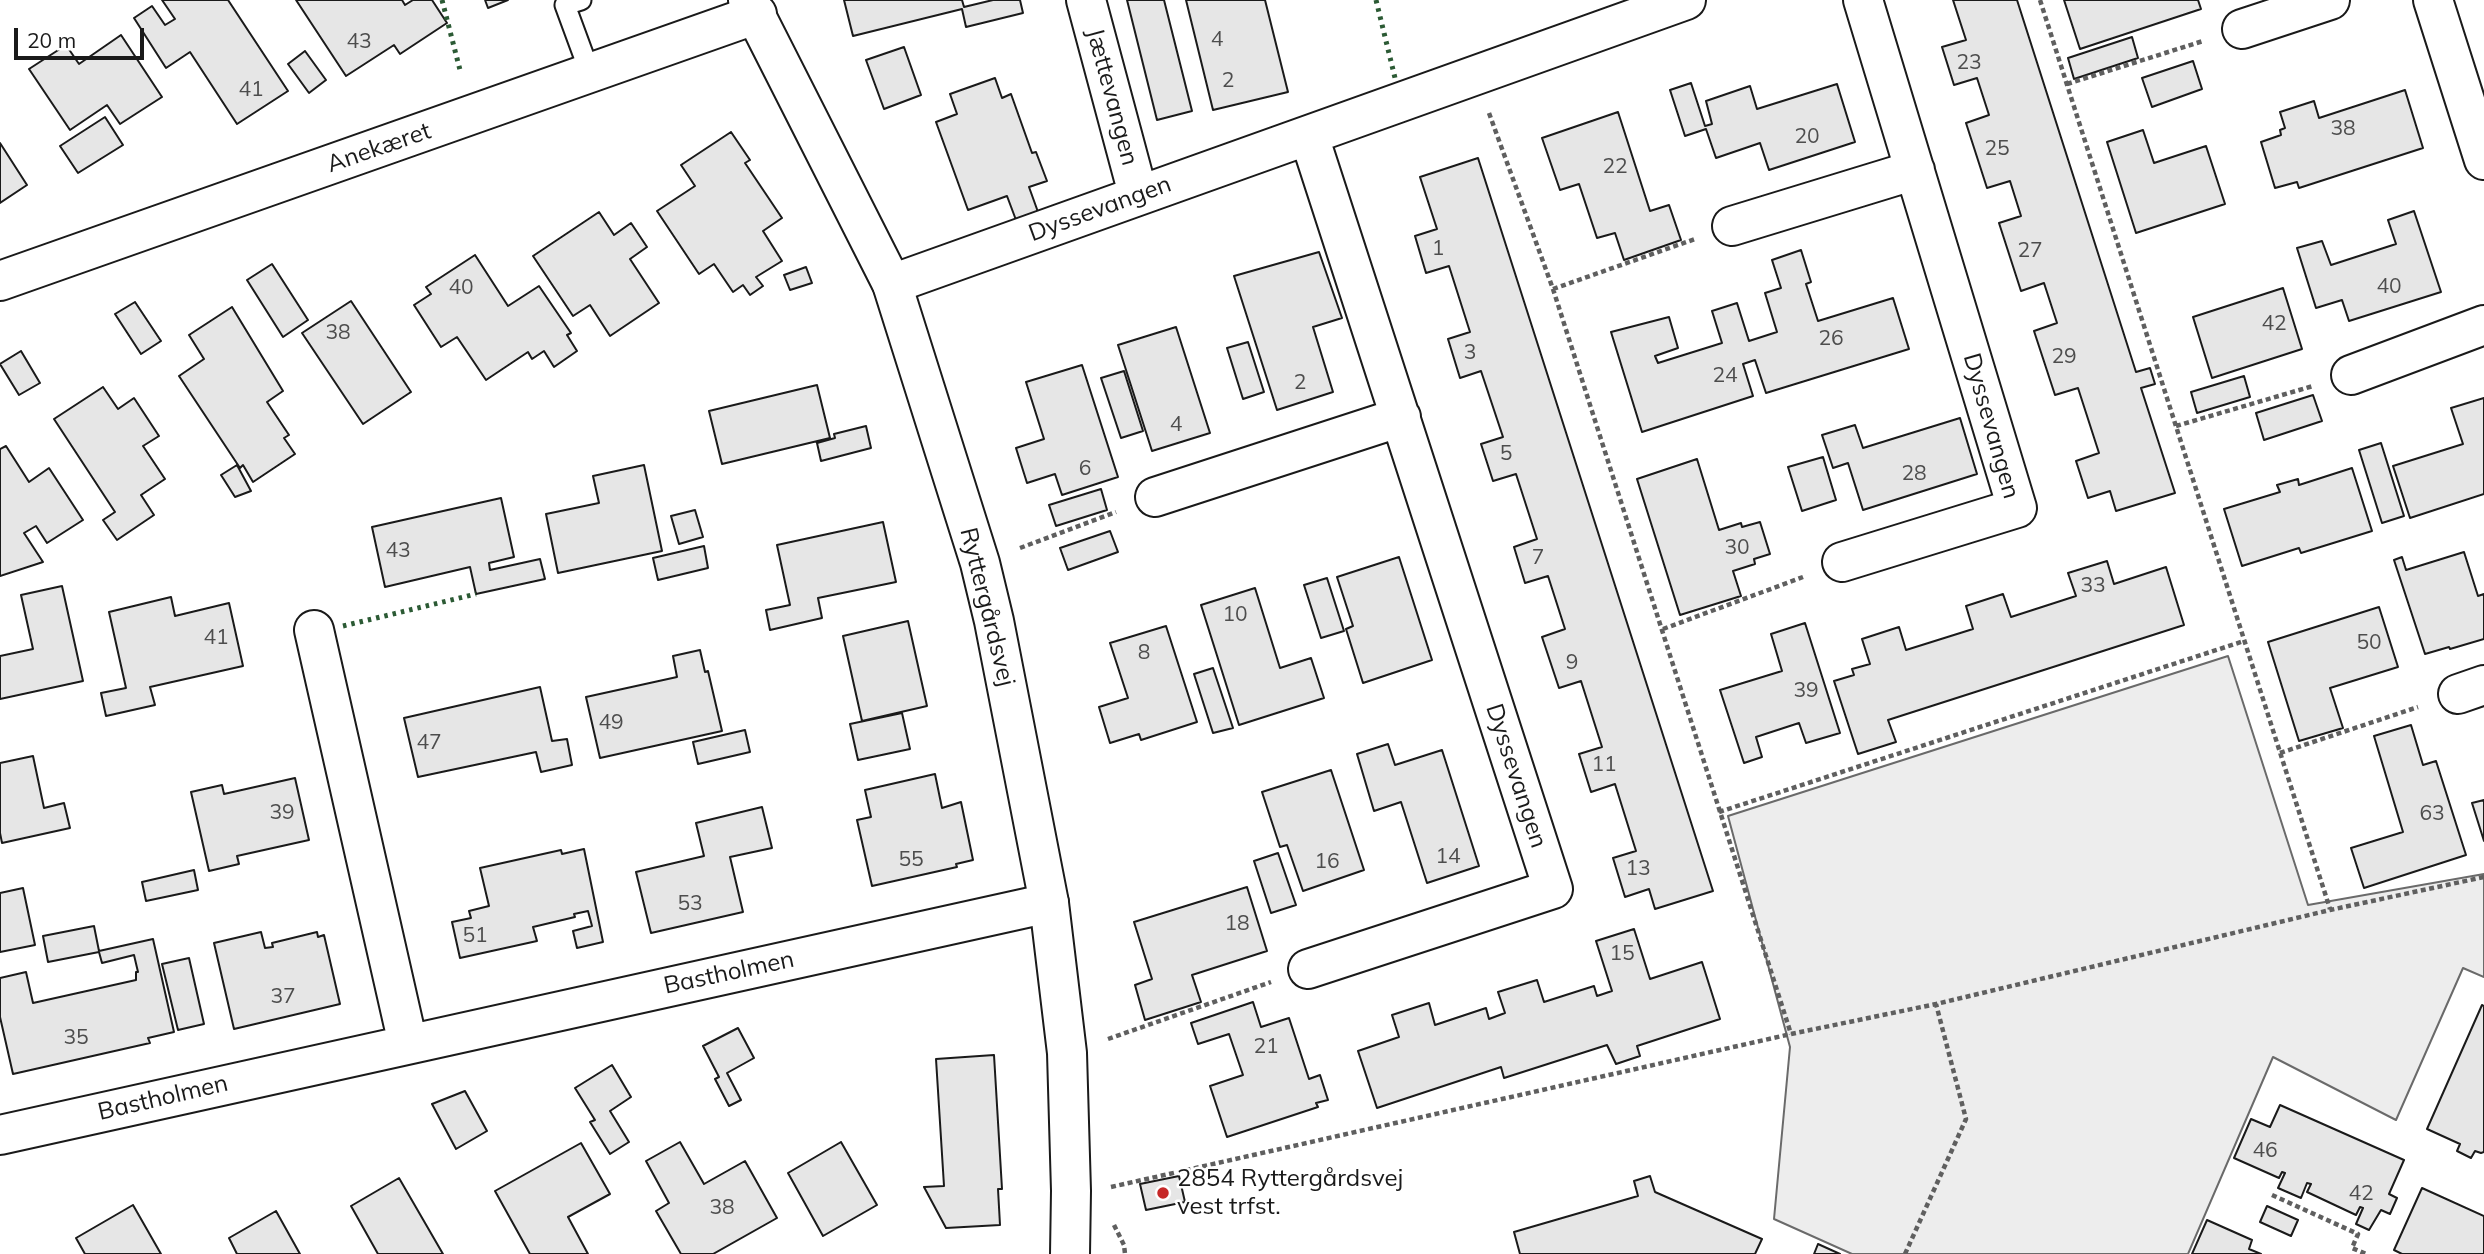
<!DOCTYPE html>
<meta charset="utf-8">
<style>
body{margin:0}
#map{position:relative;width:2484px;height:1254px;overflow:hidden;background:#fff;font-family:Mulish,sans-serif}
canvas{display:block}
.scale{position:absolute;left:14px;top:28px;width:130px;height:32px;box-sizing:border-box;border:4px solid #1a1a1a;border-top:0;padding-left:9px;font-size:21px;line-height:24px;white-space:nowrap;color:#1a1a1a;-webkit-text-stroke:5px #fff;paint-order:stroke}
</style>
<div id="map">
<canvas width="2484" height="1254"></canvas>
<div class="scale">20 m</div>
</div>
<script>
const c = document.querySelector('canvas').getContext('2d');
c.lineJoin = 'round';
function fillPath(path, color) {
  c.fillStyle = color;
  c.fill(path, 'evenodd');
}
function poly(rows) {
  const path = new Path2D();
  for (const r of rows) {
    path.moveTo(r[0], r[1]);
    for (let i = 2; i < r.length; i += 2) path.lineTo(r[i], r[i + 1]);
  }
  return path;
}
function strokePath(path, color, width, dash) {
  c.strokeStyle = color;
  c.lineWidth = width;
  c.lineCap = dash ? 'butt' : 'round';
  c.setLineDash(dash || []);
  c.stroke(path);
}
function drawText(font, color, halo, rows, align = 'center') {
  c.font = font + ' Mulish,sans-serif';
  c.lineWidth = 5;
  c.setLineDash([]);
  c.textBaseline = 'middle';
  c.strokeStyle = halo;
  c.fillStyle = color;
  for (const [text, x, y, turn = 0] of rows) {
    c.save();
    c.translate(x, y);
    c.rotate((+turn || 0) * Math.PI / 180);
    c.textAlign = isNaN(turn) ? turn : align;
    if (halo) c.strokeText(text, 0, 0);
    c.fillText(text, 0, 0);
    c.restore();
  }
}
const built = poly([
 [2228,656,2308,905,2484,874,2484,977,2463,968,2396,1120,2273,1057,2188,1254,1852,1254,1774,1219,1790,1047,1728,816,2228,656]
]);
fillPath(built, '#ededed');
strokePath(built, '#6a6a6a', 2);
const building = poly([
 [162,0,228,0,288,91,237,124,190,52,166,68,134,18,152,6,165,25,175,19,162,0],
 [296,0,402,0,405,5,413,0,432,0,447,23,400,54,394,45,346,76,296,0],
 [485,0,508,0,488,8,485,0],
 [844,0,962,0,964,7,993,0,1020,0,1023,13,966,27,962,9,853,36,844,0],
 [1127,0,1164,0,1192,111,1157,120,1127,0],
 [1186,0,1265,0,1288,92,1213,110,1186,0],
 [1953,0,2017,0,2136,372,2150,368,2155,384,2141,388,2175,493,2116,511,2110,491,2088,498,2076,461,2099,453,2078,388,2055,395,2034,331,2057,323,2044,283,2021,291,1999,223,2021,216,2010,181,1987,188,1966,123,1989,115,1977,78,1954,85,1942,47,1966,40,1953,0],
 [2064,0,2198,0,2201,9,2080,49,2064,0],
 [121,35,162,97,120,124,107,105,70,130,29,69,66,45,79,64,121,35],
 [2132,37,2138,58,2074,79,2068,58,2132,37],
 [904,47,921,95,884,109,866,60,904,47],
 [305,51,326,80,309,93,288,64,305,51],
 [2193,61,2202,89,2152,107,2142,78,2193,61],
 [995,78,1002,98,1011,94,1032,153,1036,152,1047,181,1029,187,1038,212,1016,220,1007,196,968,210,936,122,957,114,950,94,995,78],
 [1691,83,1705,126,1712,124,1706,101,1750,86,1757,109,1837,84,1855,142,1769,170,1760,143,1716,158,1706,129,1685,136,1670,90,1691,83],
 [2405,90,2423,148,2299,188,2297,182,2275,188,2261,142,2281,135,2280,130,2285,128,2280,112,2314,101,2319,118,2405,90],
 [1618,112,1650,211,1669,205,1681,240,1624,260,1615,233,1597,238,1579,184,1560,190,1542,138,1618,112],
 [105,117,123,145,78,173,60,146,105,117],
 [2143,130,2154,163,2206,146,2225,204,2136,233,2107,142,2143,130],
 [731,132,750,160,745,163,782,218,763,231,782,261,756,277,763,286,750,295,743,285,733,292,714,264,699,274,657,211,695,186,681,165,731,132],
 [0,143,27,185,0,203,0,143],
 [1478,158,1713,891,1655,909,1649,889,1625,897,1613,858,1636,851,1615,784,1591,792,1579,754,1602,747,1581,681,1559,688,1542,637,1565,629,1548,576,1525,583,1514,547,1537,539,1516,474,1493,481,1481,444,1503,437,1481,371,1460,378,1448,339,1470,332,1449,266,1426,273,1415,236,1437,229,1420,177,1478,158],
 [2414,211,2441,292,2349,321,2342,300,2316,308,2297,248,2322,241,2331,265,2396,244,2388,220,2414,211],
 [599,212,614,235,631,223,647,247,630,259,659,303,610,336,590,305,573,316,533,256,599,212],
 [1801,250,1811,282,1806,284,1818,321,1893,298,1909,349,1766,393,1755,360,1743,364,1753,396,1642,432,1611,332,1669,317,1678,348,1655,356,1658,363,1722,343,1712,311,1737,303,1749,341,1777,332,1765,293,1781,288,1772,260,1801,250],
 [1319,252,1342,318,1313,327,1333,392,1277,410,1234,276,1319,252],
 [475,255,508,306,539,286,571,333,567,335,577,351,554,367,544,351,532,359,528,352,486,380,457,337,441,347,414,305,431,294,426,287,475,255],
 [272,264,308,320,283,337,247,280,272,264],
 [806,267,812,283,790,290,784,275,806,267],
 [2283,288,2302,349,2212,378,2193,317,2283,288],
 [351,301,411,392,363,424,302,333,351,301],
 [135,302,161,341,141,354,115,314,135,302],
 [232,307,283,391,267,402,289,435,284,438,295,454,253,482,243,465,240,468,179,376,204,359,189,335,232,307],
 [1176,327,1210,433,1152,451,1118,345,1176,327],
 [1248,342,1264,392,1243,399,1227,348,1248,342],
 [21,351,40,383,19,395,0,364,21,351],
 [1082,365,1118,477,1062,495,1055,474,1027,483,1016,448,1044,439,1026,382,1082,365],
 [1124,371,1143,431,1121,438,1101,378,1124,371],
 [2244,376,2250,397,2197,413,2191,392,2244,376],
 [817,385,830,438,722,464,709,411,817,385],
 [103,387,118,409,134,398,159,436,143,446,165,479,141,495,154,515,117,540,103,520,115,512,54,419,103,387],
 [2313,395,2322,421,2264,440,2256,413,2313,395],
 [2484,398,2484,494,2410,518,2393,466,2463,444,2451,408,2484,398],
 [1960,418,1977,474,1863,510,1848,463,1833,468,1822,435,1855,425,1863,448,1960,418],
 [866,426,871,448,821,461,817,443,835,438,834,434,866,426],
 [2381,443,2404,516,2382,523,2359,450,2381,443],
 [6,446,29,482,49,468,83,520,47,543,36,526,24,533,43,562,0,576,0,449,6,446],
 [1823,457,1836,500,1802,511,1788,467,1823,457],
 [1697,459,1719,530,1741,523,1742,527,1760,522,1770,554,1754,559,1755,564,1733,571,1741,596,1680,615,1637,479,1697,459],
 [237,465,251,491,235,497,221,475,237,465],
 [644,465,662,551,558,573,546,514,599,503,593,476,644,465],
 [2352,468,2372,531,2301,553,2299,548,2242,566,2224,509,2280,492,2277,485,2298,479,2299,485,2352,468],
 [1101,489,1107,510,1056,526,1049,505,1101,489],
 [501,498,514,557,489,563,490,570,540,559,545,579,476,594,470,567,385,587,372,527,501,498],
 [695,510,703,537,679,544,671,516,695,510],
 [883,522,896,582,818,598,822,618,770,630,766,610,790,605,777,545,883,522],
 [1110,531,1118,552,1068,570,1060,548,1110,531],
 [704,546,708,568,658,580,653,558,704,546],
 [2464,552,2478,596,2484,594,2484,639,2450,649,2449,647,2425,654,2394,560,2402,557,2406,570,2464,552],
 [1399,557,1432,660,1363,683,1346,629,1353,626,1337,577,1399,557],
 [2107,561,2114,584,2166,567,2184,625,1888,720,1896,742,1858,754,1834,681,1854,675,1852,669,1870,664,1862,639,1899,627,1906,650,1973,629,1966,606,2003,594,2011,617,2076,596,2068,573,2107,561],
 [1327,578,1344,631,1321,638,1304,585,1327,578],
 [62,586,83,681,0,699,0,656,33,649,21,595,62,586],
 [1255,588,1280,668,1311,658,1324,698,1239,725,1201,605,1255,588],
 [171,597,175,616,229,603,243,666,150,687,155,705,106,716,101,693,126,688,109,612,171,597],
 [2379,607,2398,667,2330,688,2343,728,2299,741,2268,642,2379,607],
 [908,621,927,706,862,721,843,636,908,621],
 [1805,623,1840,733,1806,743,1799,723,1756,737,1762,757,1744,763,1720,690,1782,671,1771,634,1805,623],
 [1166,626,1197,722,1141,740,1139,734,1110,743,1099,707,1128,698,1110,643,1166,626],
 [700,650,705,672,708,671,722,731,600,758,586,697,677,677,673,656,700,650],
 [1213,668,1233,728,1213,733,1194,674,1213,668],
 [540,687,552,741,567,739,572,765,541,772,536,752,418,777,404,718,540,687],
 [902,713,910,749,858,760,850,724,902,713],
 [2411,725,2423,765,2436,761,2466,855,2364,888,2351,848,2403,832,2374,736,2411,725],
 [745,730,750,752,698,764,693,742,745,730],
 [1388,744,1395,765,1442,750,1479,866,1427,883,1401,802,1374,811,1357,754,1388,744],
 [33,756,44,808,64,803,70,828,2,843,0,833,0,763,33,756],
 [1331,770,1364,870,1303,891,1287,845,1280,847,1262,792,1331,770],
 [935,774,942,808,961,802,973,860,956,864,957,867,872,886,857,820,871,817,865,790,935,774],
 [295,778,309,840,237,856,239,864,209,871,191,792,222,785,224,794,295,778],
 [2484,800,2484,841,2472,803,2484,800],
 [762,807,772,848,730,857,743,912,651,933,636,872,704,856,696,823,762,807],
 [584,849,603,942,577,948,573,931,592,926,588,911,574,914,575,917,533,927,537,941,460,958,452,922,471,918,469,911,489,906,480,868,561,850,562,854,584,849],
 [1278,853,1296,905,1271,913,1254,861,1278,853],
 [194,870,198,890,146,901,142,882,194,870],
 [1247,887,1267,951,1192,975,1201,1002,1145,1020,1135,985,1152,979,1134,922,1247,887],
 [23,888,35,945,0,952,0,893,23,888],
 [94,926,99,951,153,939,174,1032,148,1038,150,1043,13,1074,0,1017,0,978,26,972,33,1003,136,980,136,972,138,972,134,955,102,963,99,952,48,962,43,936,94,926],
 [1634,929,1650,979,1702,962,1720,1019,1637,1046,1640,1056,1616,1064,1607,1045,1504,1078,1501,1067,1377,1108,1358,1051,1399,1037,1392,1015,1429,1003,1435,1025,1486,1008,1489,1019,1505,1013,1498,992,1537,980,1544,1002,1594,986,1597,996,1612,991,1596,941,1634,929],
 [261,932,265,948,273,947,272,943,317,932,318,937,324,935,340,1004,234,1029,214,943,261,932],
 [189,958,204,1024,178,1030,162,964,189,958],
 [1253,1002,1261,1027,1289,1018,1309,1079,1320,1075,1328,1100,1316,1103,1318,1107,1227,1137,1210,1086,1243,1075,1229,1034,1198,1044,1191,1023,1253,1002],
 [2482,1005,2484,1006,2484,1152,2481,1153,2475,1151,2471,1158,2457,1151,2460,1144,2427,1129,2482,1005],
 [738,1028,754,1058,727,1073,741,1100,729,1106,715,1079,719,1077,703,1046,738,1028],
 [994,1055,1002,1189,998,1189,1000,1225,946,1228,924,1187,944,1186,936,1059,994,1055],
 [612,1065,631,1097,610,1111,629,1142,610,1154,590,1122,595,1120,575,1088,612,1065],
 [465,1091,487,1131,456,1149,432,1104,465,1091],
 [2280,1105,2404,1160,2389,1194,2397,1198,2390,1214,2381,1210,2369,1230,2356,1224,2363,1208,2360,1207,2356,1215,2307,1192,2311,1184,2307,1183,2301,1198,2278,1188,2285,1173,2282,1172,2279,1178,2234,1158,2251,1119,2270,1127,2280,1105],
 [680,1142,704,1184,745,1161,777,1218,713,1254,681,1254,656,1211,669,1203,646,1161,680,1142],
 [841,1142,877,1205,823,1236,788,1173,841,1142],
 [581,1143,610,1194,568,1217,588,1254,530,1254,495,1191,581,1143],
 [1179,1176,1185,1202,1146,1210,1140,1184,1179,1176],
 [1650,1176,1655,1192,1762,1239,1755,1254,1520,1254,1514,1232,1638,1196,1634,1181,1650,1176],
 [399,1178,443,1254,378,1254,351,1206,399,1178],
 [2422,1188,2484,1216,2484,1254,2402,1254,2394,1250,2422,1188],
 [133,1205,161,1254,85,1254,76,1238,133,1205],
 [2267,1206,2298,1220,2291,1236,2260,1222,2267,1206],
 [276,1211,300,1254,237,1254,229,1238,276,1211],
 [2207,1220,2252,1240,2249,1249,2261,1254,2192,1254,2207,1220],
 [1818,1244,1840,1254,1814,1254,1818,1244]
]);
fillPath(building, '#e6e6e6');
strokePath(building, '#1a1a1a', 2);
const lane = poly([
 [581,0,565,5,590,73]
]);
const street = poly([
 [1086,0,1138,194],
 [2433,0,2484,160],
 [2242,29,2330,0],
 [1732,226,1915,170],
 [0,281,757,14],
 [892,284,1686,0],
 [2351,375,2484,325],
 [1155,497,1401,417],
 [1842,562,2017,508,1863,0],
 [314,630,408,1044],
 [2458,694,2484,685],
 [1308,969,1553,889,1309,136],
 [0,1135,1049,903]
]);
const secondary = poly([
 [748,0,892,284,980,563,994,621,1049,903,1067,1053,1071,1191,1070,1254]
]);
strokePath(lane, '#1a1a1a', 23);
strokePath(street, '#1a1a1a', 42);
strokePath(secondary, '#1a1a1a', 42);
strokePath(poly([
 [2040,0,2330,909],
 [2067,84,2203,41],
 [1489,113,1553,289,1791,1034],
 [1553,289,1695,239],
 [2176,426,2313,386],
 [1020,548,1116,512],
 [1663,629,1803,577],
 [2280,753,2418,707],
 [1719,812,2244,641],
 [1108,1039,1271,982],
 [1111,1187,1791,1034,1936,1004,2330,910,2484,877],
 [2272,1195,2358,1234,2352,1248,2366,1254],
 [1114,1225,1124,1245,1125,1254],
 [1905,1254,1966,1119,1936,1004]
]), '#5f5f5f', 4.5, [5, 3.5]);
strokePath(lane, '#fff', 19);
strokePath(street, '#fff', 38);
strokePath(secondary, '#fff', 38);
strokePath(poly([
 [442,0,460,70],
 [1376,0,1396,82],
 [343,626,476,594]
]), '#2b5a34', 5, [3.5, 5]);
for (const [x, y, r, color] of [
 [1163,1193,7,"#c62828"]
]) {
  const dot = new Path2D();
  dot.arc(x, y, r, 0, 2 * Math.PI);
  c.fillStyle = color;
  c.fill(dot);
  strokePath(dot, '#fff', 2.5);
}
drawText('21px', '#4d4d4d', null, [
 ["4",1217,40],
 ["43",359,42],
 ["23",1969,63],
 ["2",1228,81],
 ["41",251,90],
 ["38",2343,129],
 ["20",1807,137],
 ["25",1997,149],
 ["22",1615,167],
 ["1",1438,249],
 ["27",2030,251],
 ["40",2389,287],
 ["40",461,288],
 ["42",2274,324],
 ["38",338,333],
 ["26",1831,339],
 ["3",1470,353],
 ["29",2064,357],
 ["24",1725,376],
 ["2",1300,383],
 ["4",1176,425],
 ["5",1506,454],
 ["6",1085,469],
 ["28",1914,474],
 ["30",1737,548],
 ["43",398,551],
 ["7",1538,558],
 ["33",2093,586],
 ["10",1235,615],
 ["41",216,638],
 ["50",2369,643],
 ["8",1144,653],
 ["9",1572,663],
 ["39",1806,691],
 ["49",611,723],
 ["47",429,743],
 ["11",1604,765],
 ["39",282,813],
 ["63",2432,814],
 ["14",1448,857],
 ["55",911,860],
 ["16",1327,862],
 ["13",1638,869],
 ["53",690,904],
 ["18",1237,924],
 ["51",475,936],
 ["15",1622,954],
 ["37",283,997],
 ["35",76,1038],
 ["21",1266,1047],
 ["46",2265,1151],
 ["42",2361,1194],
 ["38",722,1208]
]);
drawText('24px', '#1a1a1a', '#fff', [
 ["Jættevangen",1112,97,75],
 ["Anekæret",379,148,-19],
 ["Dyssevangen",1100,209,-20],
 ["Dyssevangen",1991,426,74],
 ["Ryttergårdsvej",987,607,76],
 ["Dyssevangen",1516,776,72],
 ["Bastholmen",729,973,-12],
 ["Bastholmen",163,1098,-13]
]);
drawText('24px', '#1a1a1a', '#fff', [
 ["2854 Ryttergårdsvej",1177,1179],
 ["vest trfst.",1177,1207]
], 'left');
</script>
